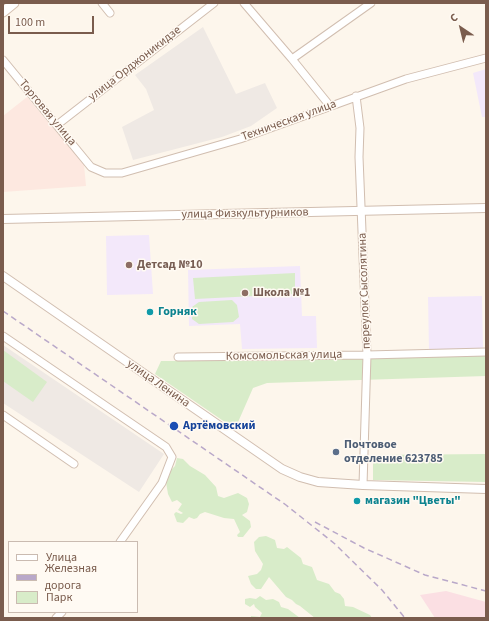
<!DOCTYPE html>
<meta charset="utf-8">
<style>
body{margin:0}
#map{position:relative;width:489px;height:621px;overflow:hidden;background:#fdf6ec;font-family:"Source Sans 3",sans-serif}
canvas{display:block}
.frame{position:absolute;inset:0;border:4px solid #7a5c4d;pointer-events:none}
.legend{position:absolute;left:8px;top:541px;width:130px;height:72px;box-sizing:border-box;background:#fffaf3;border:1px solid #cabbb1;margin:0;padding:5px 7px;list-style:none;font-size:12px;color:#7a5c4d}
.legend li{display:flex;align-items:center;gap:8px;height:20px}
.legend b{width:20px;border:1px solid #cabbb1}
.north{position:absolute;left:441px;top:8px;width:40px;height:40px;-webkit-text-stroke:3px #fffaf3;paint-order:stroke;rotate:325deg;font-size:11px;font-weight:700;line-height:16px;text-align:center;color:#7a5c4d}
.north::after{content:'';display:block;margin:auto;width:14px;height:18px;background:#7a5c4d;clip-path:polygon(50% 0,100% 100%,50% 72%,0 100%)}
.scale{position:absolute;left:8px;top:16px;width:86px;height:18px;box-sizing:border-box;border:2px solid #7a5c4d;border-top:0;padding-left:5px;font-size:12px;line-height:14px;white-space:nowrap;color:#7a5c4d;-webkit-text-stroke:3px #fffaf3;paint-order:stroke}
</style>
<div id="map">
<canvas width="489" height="621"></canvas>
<div class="frame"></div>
<ul class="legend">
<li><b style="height:5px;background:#fff"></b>Улица</li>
<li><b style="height:5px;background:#b9a8c9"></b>Железная дорога</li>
<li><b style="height:11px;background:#d8ecc9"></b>Парк</li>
</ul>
<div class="north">С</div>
<div class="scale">100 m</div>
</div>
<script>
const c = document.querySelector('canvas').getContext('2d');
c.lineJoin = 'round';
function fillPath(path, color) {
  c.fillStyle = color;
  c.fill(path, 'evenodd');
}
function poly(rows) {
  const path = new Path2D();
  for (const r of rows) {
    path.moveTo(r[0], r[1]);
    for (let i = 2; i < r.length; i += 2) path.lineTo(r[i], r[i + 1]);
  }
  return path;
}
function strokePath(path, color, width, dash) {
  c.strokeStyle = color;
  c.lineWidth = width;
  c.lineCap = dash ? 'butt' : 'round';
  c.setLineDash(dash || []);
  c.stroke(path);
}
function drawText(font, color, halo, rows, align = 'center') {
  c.font = font + ' "Source Sans 3",sans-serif';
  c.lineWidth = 3;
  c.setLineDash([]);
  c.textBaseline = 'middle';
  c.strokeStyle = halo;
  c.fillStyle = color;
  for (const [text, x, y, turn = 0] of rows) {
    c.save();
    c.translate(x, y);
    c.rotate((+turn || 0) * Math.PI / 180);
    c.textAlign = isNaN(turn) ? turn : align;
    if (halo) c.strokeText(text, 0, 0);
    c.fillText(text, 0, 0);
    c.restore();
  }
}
fillPath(poly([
 [27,97,84,165,86,186,3,192,3,116]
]), '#fde8e0');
fillPath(poly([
 [203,27,236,94,265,83,277,108,251,126,222,137,133,160,122,127,154,110,146,89,135,75],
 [3,345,164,454,139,492,3,403]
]), '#efe9e4');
fillPath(poly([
 [486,69,486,117,482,117,473,73],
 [149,235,153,294,107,295,106,236],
 [300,266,302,316,316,316,317,348,242,349,240,324,189,326,188,270],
 [482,296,483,349,429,350,428,297]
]), '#f3e8fa');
fillPath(poly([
 [446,591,486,602,486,618,435,618,420,595]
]), '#fbdfe3');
fillPath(poly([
 [295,273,295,294,195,299,193,278],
 [232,300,237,305,239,317,233,322,199,324,192,319,192,307,199,302],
 [3,350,47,382,33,402,3,381],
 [486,355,486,376,267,383,253,388,235,429,155,374,161,361,270,361],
 [486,454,486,482,373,480,373,455],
 [177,458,183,459,190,466,205,475,216,487,218,496,224,498,238,493,247,498,249,504,247,512,242,515,250,521,251,527,243,537,238,537,237,535,240,532,234,519,224,518,205,512,200,514,197,518,194,519,189,517,183,523,177,522,174,514,176,512,181,514,183,513,178,510,182,504,177,500,172,502,168,494,166,482,169,476,171,470,175,466],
 [266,536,275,540,277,548,284,549,287,547,301,558,303,564,312,567,317,580,329,584,335,592,340,594,344,599,345,606,353,607,370,615,372,618,315,618,300,606,296,604,292,600,286,597,269,577,261,589,256,589,251,584,248,576,257,574,261,570,263,564,255,551,254,542,259,537],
 [260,596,266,600,273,599,279,602,281,607,288,609,300,618,251,618,251,616,260,617,262,613,255,607,254,604,250,607,245,604,245,599,250,598,256,599]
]), '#d8ecc9');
const minor = poly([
 [102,3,110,13],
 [244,3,292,59,330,106],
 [292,59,371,3],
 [3,60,91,167,105,173,122,173,240,139,406,79,486,58],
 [356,96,360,128,359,157,367,355,363,485],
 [57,125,214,3],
 [3,336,166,447,172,457,162,483,120,542],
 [178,357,367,355,486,352],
 [3,415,74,464],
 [56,618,62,612]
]);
const tertiary = poly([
 [3,219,486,208],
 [3,276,282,469,300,477,318,482,363,485,486,489]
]);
const secondary = poly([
 [3,12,14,3]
]);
strokePath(minor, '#d1beb0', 9);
strokePath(tertiary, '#d1beb0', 10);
strokePath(secondary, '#d6c0b0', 11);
strokePath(minor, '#fff', 7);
strokePath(tertiary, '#fff', 8);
strokePath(secondary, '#fff', 9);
strokePath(poly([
 [3,311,286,505,335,544,382,590,405,618],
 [315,522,364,548,425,575,486,591]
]), '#b9a8c9', 1.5, [6, 4]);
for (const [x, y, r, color] of [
 [129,265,4,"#8d6e63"],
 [245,293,4,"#8d6e63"],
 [150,312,4,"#0f9aa8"],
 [174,426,5,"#1a4fb4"],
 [336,452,4,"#5c6f8a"],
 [357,501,4,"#0f9aa8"]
]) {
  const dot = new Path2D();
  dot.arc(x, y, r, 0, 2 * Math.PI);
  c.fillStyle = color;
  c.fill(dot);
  strokePath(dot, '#fffaf3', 1.5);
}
drawText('12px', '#7a5c4d', '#fffaf3', [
 ["улица Орджоникидзе",135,64,-38],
 ["Торговая улица",47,113,50],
 ["Техническая улица",289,121,-20],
 ["улица Физкультурников",245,214,-1],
 ["переулок Сысолятина",365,291,-92],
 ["Комсомольская улица",284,356,-1],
 ["улица Ленина",158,384,35]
]);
drawText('bold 12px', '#785e54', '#fffaf3', [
 ["Детсад №10",137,265],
 ["Школа №1",253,293]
], 'left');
drawText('bold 12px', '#0d838f', '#fffaf3', [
 ["Горняк",158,312],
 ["магазин \"Цветы\"",365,501]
], 'left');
drawText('bold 12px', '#164399', '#fffaf3', [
 ["Артёмовский",183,426]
], 'left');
drawText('bold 12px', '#4e5e75', '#fffaf3', [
 ["Почтовое",344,445],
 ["отделение 623785",344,459]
], 'left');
</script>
